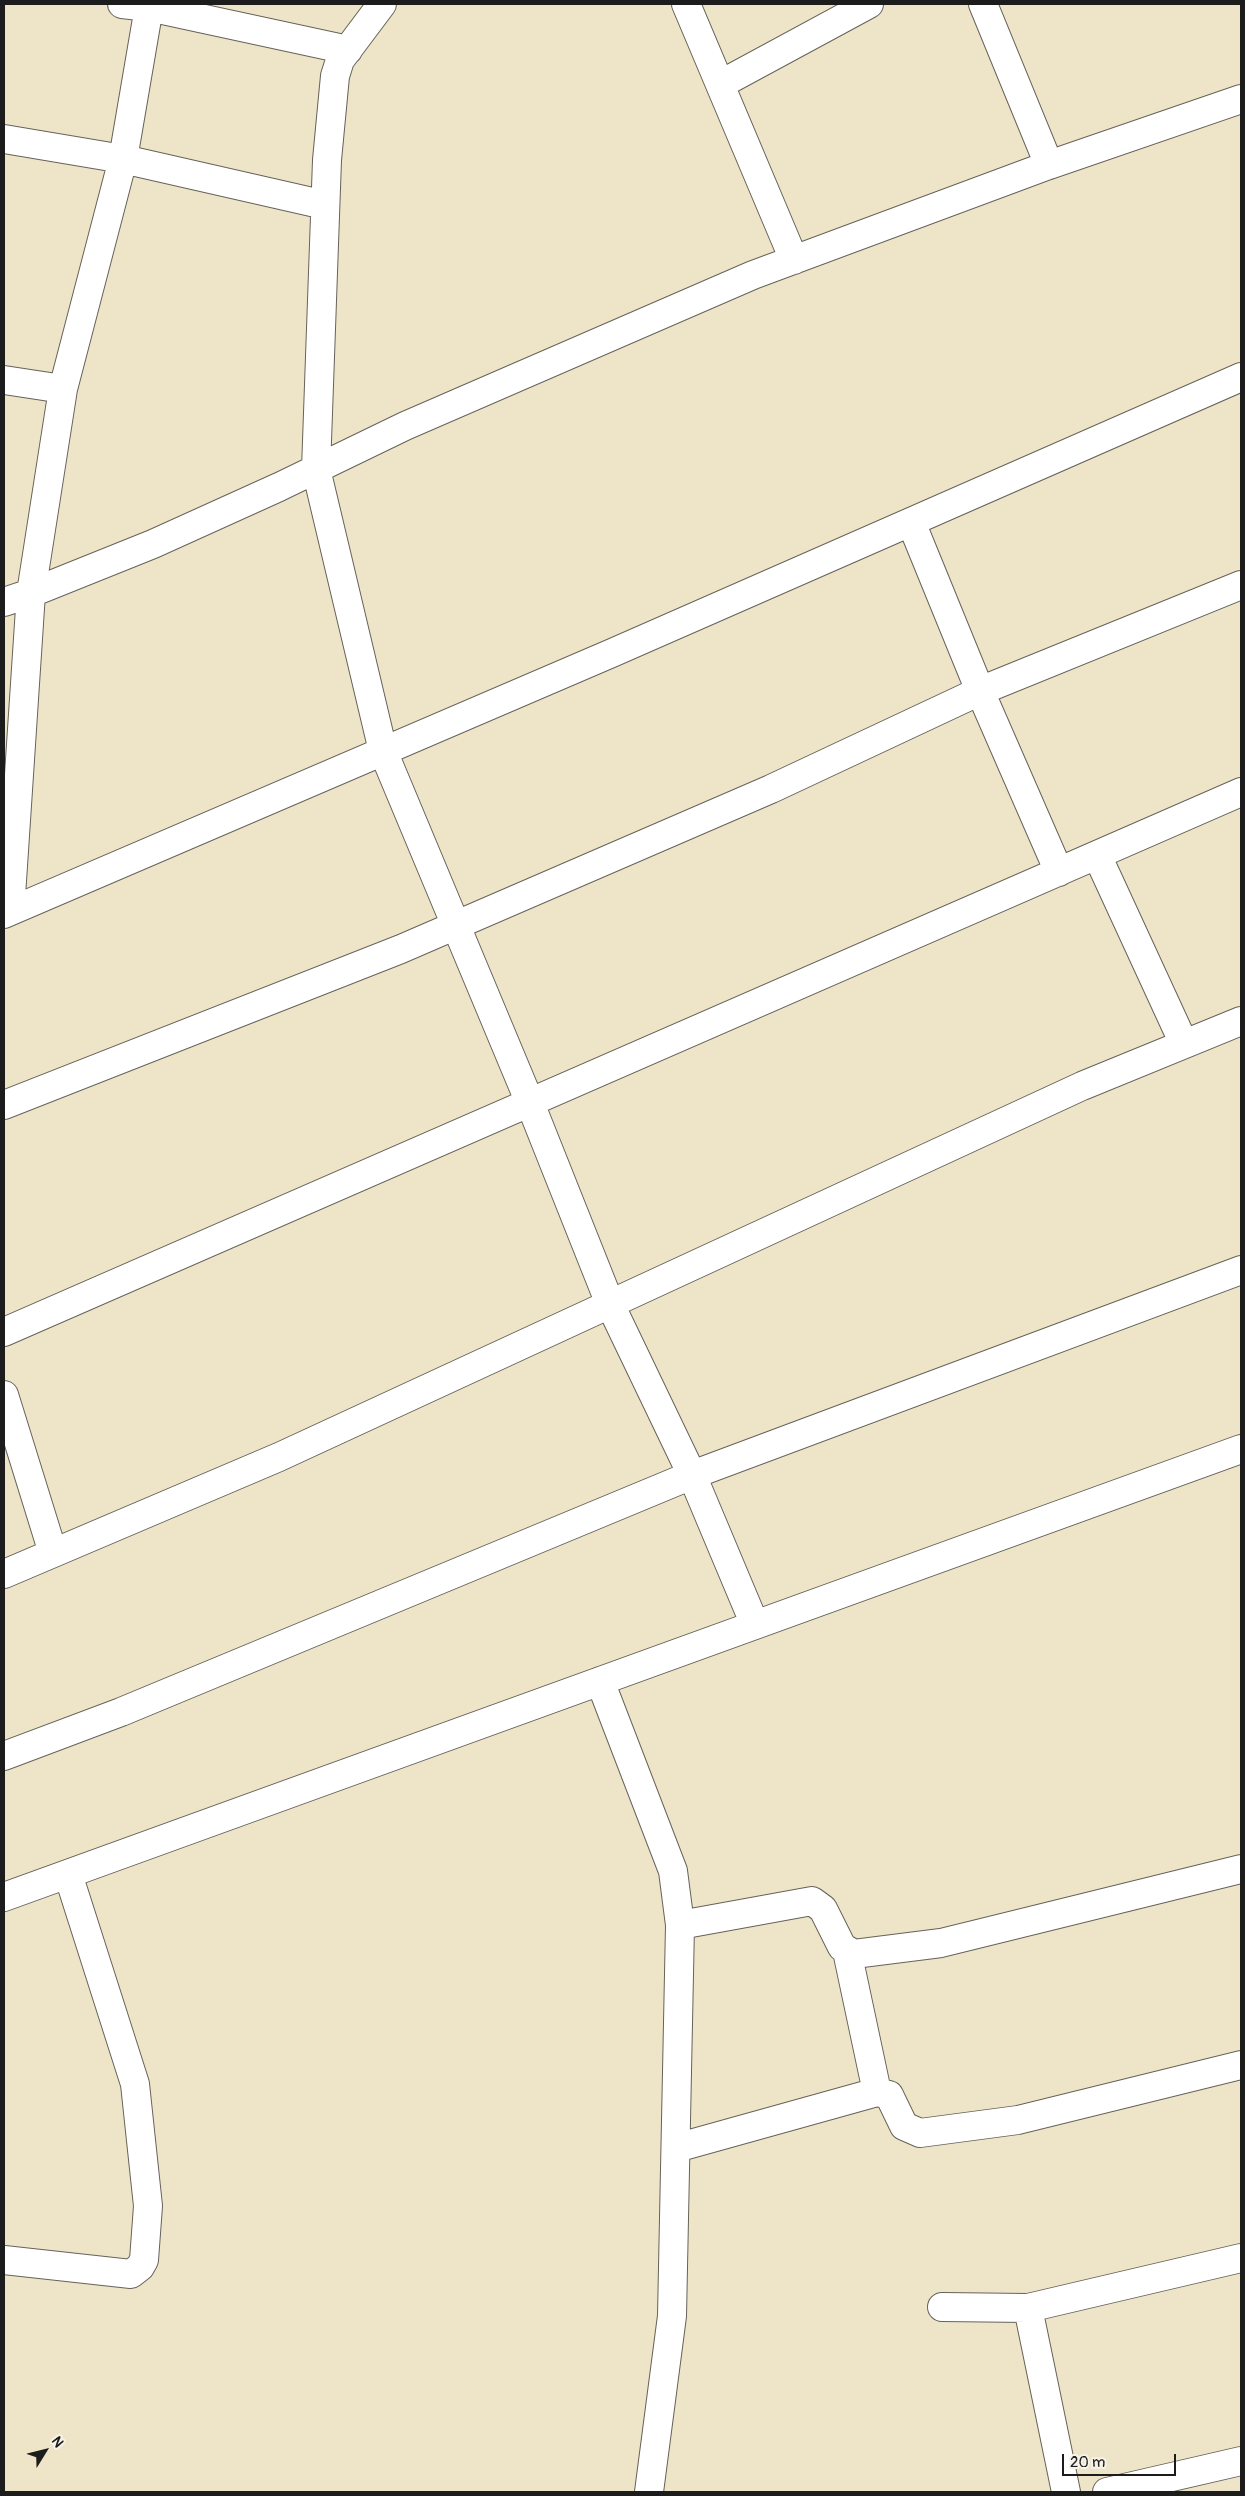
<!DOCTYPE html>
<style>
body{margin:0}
#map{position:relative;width:1245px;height:2496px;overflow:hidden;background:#eee5c9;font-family:Pangolin,sans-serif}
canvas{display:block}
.frame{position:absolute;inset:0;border:5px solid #1c1c1c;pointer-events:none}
.north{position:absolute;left:20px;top:2426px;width:50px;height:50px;-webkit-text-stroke:4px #f7f3e8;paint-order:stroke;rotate:54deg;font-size:14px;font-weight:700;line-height:20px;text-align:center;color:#1c1c1c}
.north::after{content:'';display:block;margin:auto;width:18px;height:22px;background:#1c1c1c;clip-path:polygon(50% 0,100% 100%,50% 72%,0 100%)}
.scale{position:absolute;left:1062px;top:2454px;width:114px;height:22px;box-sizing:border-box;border:2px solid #1c1c1c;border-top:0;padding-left:6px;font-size:15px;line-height:18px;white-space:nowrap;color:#1c1c1c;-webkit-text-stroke:4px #f7f3e8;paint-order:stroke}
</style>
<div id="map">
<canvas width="1245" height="2496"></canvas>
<div class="frame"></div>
<div class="north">N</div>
<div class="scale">20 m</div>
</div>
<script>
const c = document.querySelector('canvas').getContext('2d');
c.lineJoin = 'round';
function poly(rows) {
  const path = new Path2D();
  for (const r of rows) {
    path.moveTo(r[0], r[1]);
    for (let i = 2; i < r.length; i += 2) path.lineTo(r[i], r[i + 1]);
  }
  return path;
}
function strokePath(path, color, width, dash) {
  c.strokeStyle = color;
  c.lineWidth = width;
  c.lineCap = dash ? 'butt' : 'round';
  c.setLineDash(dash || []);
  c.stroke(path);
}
const minor = poly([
 [122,4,149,7,348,50],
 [382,4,340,60,335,76,327,160,316,469,383,751,530,1103,610,1304,692,1475,755,1625],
 [686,4,794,260],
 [983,4,1049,165],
 [721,84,869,4],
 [4,139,123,159,325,205],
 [4,380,63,389],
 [911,522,980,691,1059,872],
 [4,602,31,593,153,544,279,487,405,426,753,275,1049,165,1241,99],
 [1097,855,1184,1044],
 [10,911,31,593,63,389,123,159,149,7],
 [4,914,612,653,1241,377],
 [4,1105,401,949,771,789,980,691,1241,585],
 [4,1332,1241,792],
 [4,1395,53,1553],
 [4,1574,279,1457,1082,1086,1241,1021],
 [600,1681,673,1871,680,1925,672,2316,649,2492],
 [4,1756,121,1712,692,1475,1241,1270],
 [4,1897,1241,1449],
 [680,1925,812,1901,823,1909,842,1947,854,1954,941,1943,1241,1869],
 [847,1951,877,2092],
 [676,2148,877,2092,889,2095,904,2126,920,2133,1018,2120,1241,2065],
 [4,2260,131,2274,140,2267,144,2260,148,2206,135,2084,68,1874],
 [942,2307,1028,2308,1241,2258],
 [1028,2308,1066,2492],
 [1107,2492,1241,2461]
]);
strokePath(minor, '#666259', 30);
strokePath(minor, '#fff', 28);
</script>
